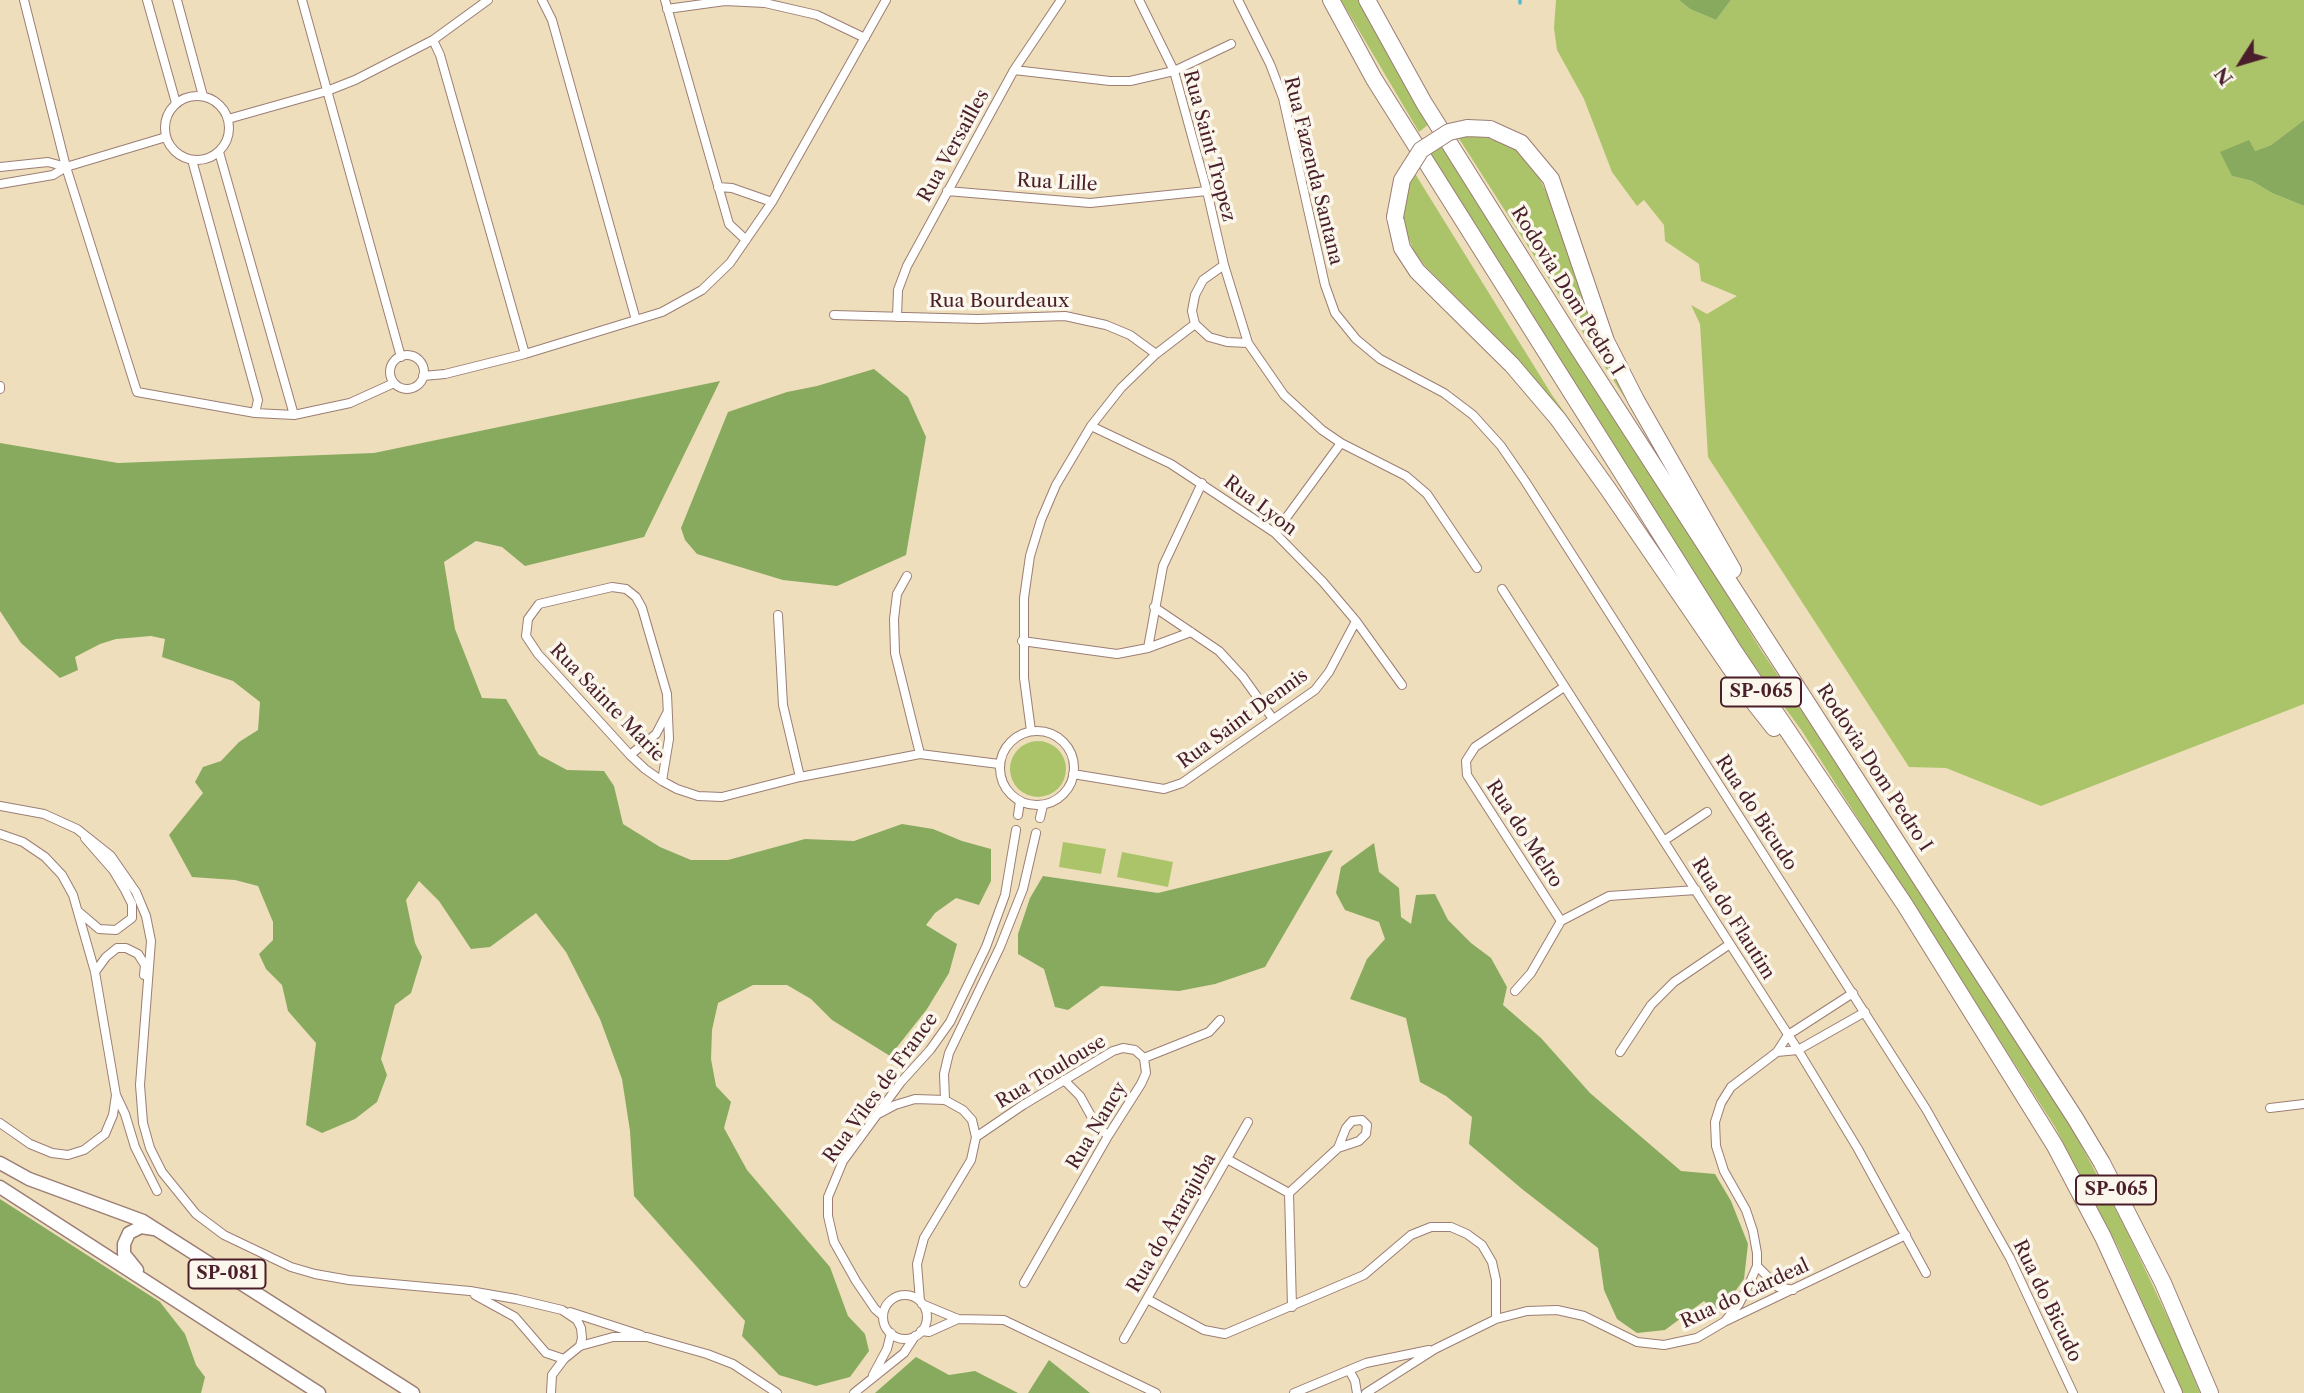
<!DOCTYPE html>
<style>
body{margin:0}
#map{position:relative;width:2304px;height:1393px;overflow:hidden;background:#eedebc;font-family:"Libre Caslon Text",serif}
canvas{display:block}
.north{position:absolute;left:2206px;top:28px;width:70px;height:70px;-webkit-text-stroke:5px #fbf7ec;paint-order:stroke;rotate:233deg;font-size:19px;font-weight:700;line-height:28px;text-align:center;color:#4a1f2b}
.north::after{content:'';display:block;margin:auto;width:24px;height:32px;background:#4a1f2b;clip-path:polygon(50% 0,100% 100%,50% 72%,0 100%)}
</style>
<div id="map">
<canvas width="2304" height="1393"></canvas>
<div class="north">N</div>
</div>
<script>
const c = document.querySelector('canvas').getContext('2d');
c.lineJoin = 'round';
function fillPath(path, color) {
  c.fillStyle = color;
  c.fill(path, 'evenodd');
}
function poly(rows) {
  const path = new Path2D();
  for (const r of rows) {
    if (r.length === 3) {
      path.moveTo(r[0] + r[2], r[1]);
      path.arc(r[0], r[1], r[2], 0, 2 * Math.PI);
      continue;
    }
    path.moveTo(r[0], r[1]);
    for (let i = 2; i < r.length; i += 2) path.lineTo(r[i], r[i + 1]);
  }
  return path;
}
function strokePath(path, color, width, dash) {
  c.strokeStyle = color;
  c.lineWidth = width;
  c.lineCap = dash ? 'butt' : 'round';
  c.setLineDash(dash || []);
  c.stroke(path);
}
function drawText(font, color, halo, rows, align = 'center') {
  c.font = font + ' "Libre Caslon Text",serif';
  c.lineWidth = 7;
  c.setLineDash([]);
  c.textBaseline = 'middle';
  c.strokeStyle = halo;
  c.fillStyle = color;
  for (const [text, x, y, turn = 0] of rows) {
    c.save();
    c.translate(x, y);
    c.rotate((+turn || 0) * Math.PI / 180);
    c.textAlign = isNaN(turn) ? turn : align;
    if (halo) c.strokeText(text, 0, 0);
    c.fillText(text, 0, 0);
    c.restore();
  }
}
fillPath(poly([
 [1341,0,1359,0,1429,124,1419,132],
 [1556,0,1679,0,1690,9,1716,20,1731,0,2304,0,2304,120,2271,145,2255,151,2232,176,2252,181,2272,193,2304,206,2304,704,2041,806,1946,768,1909,767,1708,457,1700,324,1691,305,1707,314,1737,296,1701,281,1699,264,1665,241,1664,225,1644,200,1637,206,1612,172,1584,99,1557,50,1554,28],
 [1458,137,1483,137,1508,144,1520,153,1538,175,1553,206,1592,326,1628,403],
 [1442,144,1700,550,1761,650,1865,806,2067,1119,2126,1229,2178,1339,2200,1393,2183,1393,2118,1247,2055,1127,1802,731,1748,657,1429,154],
 [1414,172,1552,395,1577,430,1576,434,1515,356,1426,267,1415,253,1405,230,1404,216,1404,200],
 [1038,769,28],
 [1063,842,1106,849,1101,874,1059,867],
 [1122,852,1173,862,1168,887,1117,877]
]), '#abc46a');
fillPath(poly([
 [1679,0,1731,0,1716,20,1690,9],
 [2304,120,2304,206,2272,193,2252,181,2232,176,2220,152,2249,140,2255,151,2271,145],
 [874,369,908,397,926,437,906,555,837,586,783,580,697,554,685,540,681,528,728,412,787,392,817,386],
 [720,381,644,537,525,566,502,547,476,541,444,562,455,629,482,698,506,699,539,755,567,770,604,771,614,786,623,824,660,847,691,860,728,860,805,839,854,841,902,824,933,829,962,841,991,849,991,881,979,905,956,898,935,913,926,925,957,944,949,973,927,1009,890,1056,832,1020,811,999,787,985,753,985,718,1003,712,1030,711,1059,716,1086,731,1102,724,1128,747,1170,830,1267,848,1316,865,1334,869,1351,850,1377,816,1386,779,1375,742,1336,745,1321,634,1196,630,1131,622,1079,600,1019,566,952,536,913,490,947,471,949,439,901,419,881,406,900,415,943,422,957,411,993,395,1005,381,1059,387,1075,377,1102,355,1119,322,1133,306,1125,316,1043,288,1011,282,985,266,969,259,954,273,940,273,922,258,886,235,880,192,877,169,835,203,793,195,782,203,767,221,761,239,742,258,730,260,702,233,681,162,657,165,639,151,636,116,639,100,644,75,657,78,670,60,678,21,643,0,611,0,443,118,463,374,453],
 [1374,843,1379,872,1399,888,1401,917,1411,924,1416,895,1435,894,1448,920,1471,943,1491,958,1507,987,1503,1005,1541,1038,1590,1093,1681,1171,1715,1174,1731,1201,1748,1244,1744,1279,1718,1315,1704,1301,1665,1330,1637,1333,1617,1319,1604,1290,1598,1248,1522,1189,1469,1144,1472,1117,1446,1096,1420,1082,1406,1018,1350,999,1367,959,1385,939,1379,922,1345,910,1336,893,1341,867],
 [1333,850,1265,967,1215,984,1179,991,1101,986,1068,1010,1055,1007,1044,969,1018,954,1018,934,1030,898,1043,876,1158,893],
 [0,1199,160,1302,185,1334,196,1365,205,1377,201,1393,0,1393],
 [916,1357,949,1375,975,1371,1018,1393,875,1393],
 [1049,1360,1090,1393,1028,1393]
]), '#88aa5e');
strokePath(poly([
 [1520,3,1520,0]
]), '#55bbd3', 3.5);
const street = poly([
 [24,0,66,167,137,392,255,413,294,415,350,403,394,383],
 [147,0,176,103],
 [177,0,203,96],
 [302,0,401,357],
 [542,0,552,20,636,320],
 [665,0,729,224,746,240],
 [1139,0,1174,71,1207,191,1224,265,1248,343,1284,395,1322,430,1341,443,1406,476,1427,494,1477,568],
 [1238,0,1270,64,1283,98,1325,285,1335,313,1356,339,1380,359,1444,393,1473,415,1501,446,1525,481,1926,1109,2010,1258,2073,1393],
 [667,9,725,1,765,3,817,15,865,38],
 [433,40,440,55,525,354],
 [1014,70,1110,81,1130,81,1174,71,1231,44],
 [197,128,32],
 [228,119,327,91,355,80,433,40,488,0],
 [219,152,294,415],
 [192,160,258,400,255,413],
 [0,167,48,162,66,167],
 [0,184,53,175,66,167,166,137],
 [718,187,732,188,772,202],
 [947,191,1090,203,1207,191],
 [1224,265,1203,280,1195,295,1192,311,1195,324,1209,337,1227,342,1248,343],
 [834,315,978,319,1065,316,1106,325,1130,335,1156,354],
 [897,317,898,290,907,266,1014,70,1061,0],
 [407,372,17],
 [423,376,445,374,525,354,662,312,702,290,730,263,772,202,886,0],
 [0,386,0,389],
 [1091,426,1171,464,1275,533,1323,582,1356,621,1402,685],
 [1275,533,1341,443],
 [907,576,897,594,894,619,895,653,920,754],
 [1502,589,1798,1050,1858,1149,1926,1273],
 [1154,607,1219,651,1243,677,1273,719],
 [778,615,783,705,800,777],
 [1022,641,1117,654,1148,648,1191,632],
 [1148,648,1163,566,1202,483],
 [1031,731,1024,678,1024,598,1030,556,1041,520,1056,485,1091,426,1121,388,1156,354,1195,324],
 [1037,768,37],
 [630,755,656,734,667,713],
 [1073,774,1164,789,1182,783,1315,690,1329,672,1356,621],
 [662,781,669,739,667,694,642,608,636,597,626,589,612,587,539,604,528,619,526,636,538,654,630,755,645,769,662,781,677,789,698,796,722,797,800,777,920,754,999,764],
 [0,806,44,814,77,829,111,856,136,892,146,916,151,941,140,1085,143,1123,150,1148,162,1172,196,1214,224,1235,291,1267,315,1274,349,1280,470,1291,516,1299,562,1310,577,1320,581,1328,582,1338,580,1346],
 [1018,815,1020,801],
 [1040,818,1043,805],
 [0,834,23,842,45,857,62,875,73,895,95,972,116,1095,125,1114,135,1147,157,1191],
 [1665,840,1707,812],
 [79,912,99,929,116,930,132,918,132,904,125,890,113,870,85,838],
 [1561,921,1467,775,1466,761,1475,747,1564,687],
 [95,972,106,957,117,948,126,948,138,954,145,965,144,975],
 [1515,991,1531,973,1561,921,1609,896,1696,890],
 [1620,1052,1651,1005,1674,982,1730,944],
 [1777,1052,1798,1050,1865,1012],
 [1064,1080,1080,1096,1095,1123,1108,1136],
 [945,1100,944,1074,949,1053,1000,947,1023,889,1036,833],
 [2270,1108,2304,1104],
 [880,1113,895,1105,915,1099,945,1100,963,1110,972,1120,976,1137,971,1160,924,1238,917,1264,920,1301],
 [0,1123,30,1144,52,1153,68,1155,84,1150,105,1134,113,1115,116,1095],
 [976,1137,1023,1105,1113,1051,1123,1048,1135,1050,1144,1058],
 [1227,1159,1289,1193],
 [1757,1266,1778,1287,1793,1290],
 [1024,1283,1108,1136,1141,1084,1146,1073,1144,1058,1209,1032,1220,1020],
 [475,1295,515,1317,546,1353,564,1359],
 [905,1317,22],
 [1147,1299,1204,1330,1225,1334,1364,1275,1411,1235,1431,1227,1451,1227,1467,1234,1482,1245,1492,1262,1496,1280,1496,1319],
 [922,1304,958,1319,1004,1320,1156,1393],
 [1292,1307,1289,1193,1338,1148,1359,1141,1366,1134,1367,1125,1362,1120,1352,1121,1346,1128,1338,1148],
 [570,1312,641,1335],
 [883,1316,875,1309,856,1281,834,1242,828,1216,828,1197,843,1161,901,1082,930,1050,950,1022,986,947,1005,895,1016,830],
 [1726,1320,1739,1304,1750,1282,1757,1266,1757,1253,1753,1231,1746,1210,1724,1171,1716,1146,1715,1122,1721,1103,1731,1087,1777,1052,1788,1035,1853,993],
 [921,1331,929,1332,958,1319],
 [1124,1339,1248,1122],
 [1349,1370,1355,1381,1357,1393],
 [873,1375,887,1349,891,1333],
 [551,1393,552,1375,564,1359,580,1346,613,1337,647,1337,707,1354,733,1364,777,1393],
 [854,1393,904,1353,915,1336],
 [1294,1393,1366,1363,1429,1350],
 [1366,1393,1435,1349,1496,1319,1527,1311,1557,1310,1584,1316,1637,1342,1664,1345,1697,1338,1724,1322,1906,1235]
]);
const primary = poly([
 [0,1163,29,1179,143,1221,413,1393],
 [0,1187,319,1393],
 [137,1270,124,1254,124,1244,129,1233,141,1227,154,1229]
]);
const highway = poly([
 [1331,0,1374,79,1734,651,1905,905,2055,1146,2103,1237,2174,1393],
 [1367,0,1424,103,1576,345,2075,1118,2102,1163,2163,1283,2210,1393],
 [1490,129,1521,143,1551,179,1606,341,1636,400,1733,570],
 [1395,217,1402,248,1417,271,1512,365,1558,419,1608,489,1755,704,1774,728]
]);
strokePath(street, '#9c7e74', 10);
strokePath(primary, '#9c7e74', 15);
strokePath(highway, '#9c7e74', 18);
strokePath(street, '#fff', 8);
strokePath(primary, '#fff', 12);
strokePath(highway, '#fff', 16);
const highwayBridge = poly([
 [1395,217,1402,180,1421,150,1449,132,1467,128,1490,129]
]);
strokePath(highwayBridge, '#9c7e74', 18, []);
strokePath(highwayBridge, '#fff', 16);
for (const [x, y, w] of [
 [1761,692,80],
 [2116,1190,80],
 [227,1274,77]
]) {
  const box = new Path2D();
  box.roundRect(x - w / 2, y - 14.5, w, 29, 5);
  c.fillStyle = '#fbf7ec';
  c.fill(box);
  strokePath(box, '#4a1f2b', 2);
}
drawText('bold 18px', '#4a1f2b', null, [
 ["SP-065",1761,692],
 ["SP-065",2116,1190],
 ["SP-081",227,1274]
]);
drawText('19px', '#4a1f2b', '#fbf7ec', [
 ["Rua Versailles",954,146,-61],
 ["Rua Saint Tropez",1209,146,75],
 ["Rua Fazenda Santana",1313,171,76],
 ["Rua Lille",1057,183,3],
 ["Rodovia Dom Pedro I",1567,291,58],
 ["Rua Bourdeaux",999,302],
 ["Rua Lyon",1260,506,37],
 ["Rua Sainte Marie",607,703,46],
 ["Rua Saint Dennis",1243,719,-36],
 ["Rodovia Dom Pedro I",1874,768,57],
 ["Rua do Bicudo",1756,813,57],
 ["Rua do Melro",1524,834,57],
 ["Rua do Flautim",1733,919,58],
 ["Rua Toulouse",1051,1072,-31],
 ["Rua Viles de France",881,1088,-54],
 ["Rua Nancy",1097,1126,-59],
 ["Rua do Ararajuba",1172,1223,-60],
 ["Rua do Cardeal",1745,1294,-25],
 ["Rua do Bicudo",2047,1301,64]
]);
</script>
